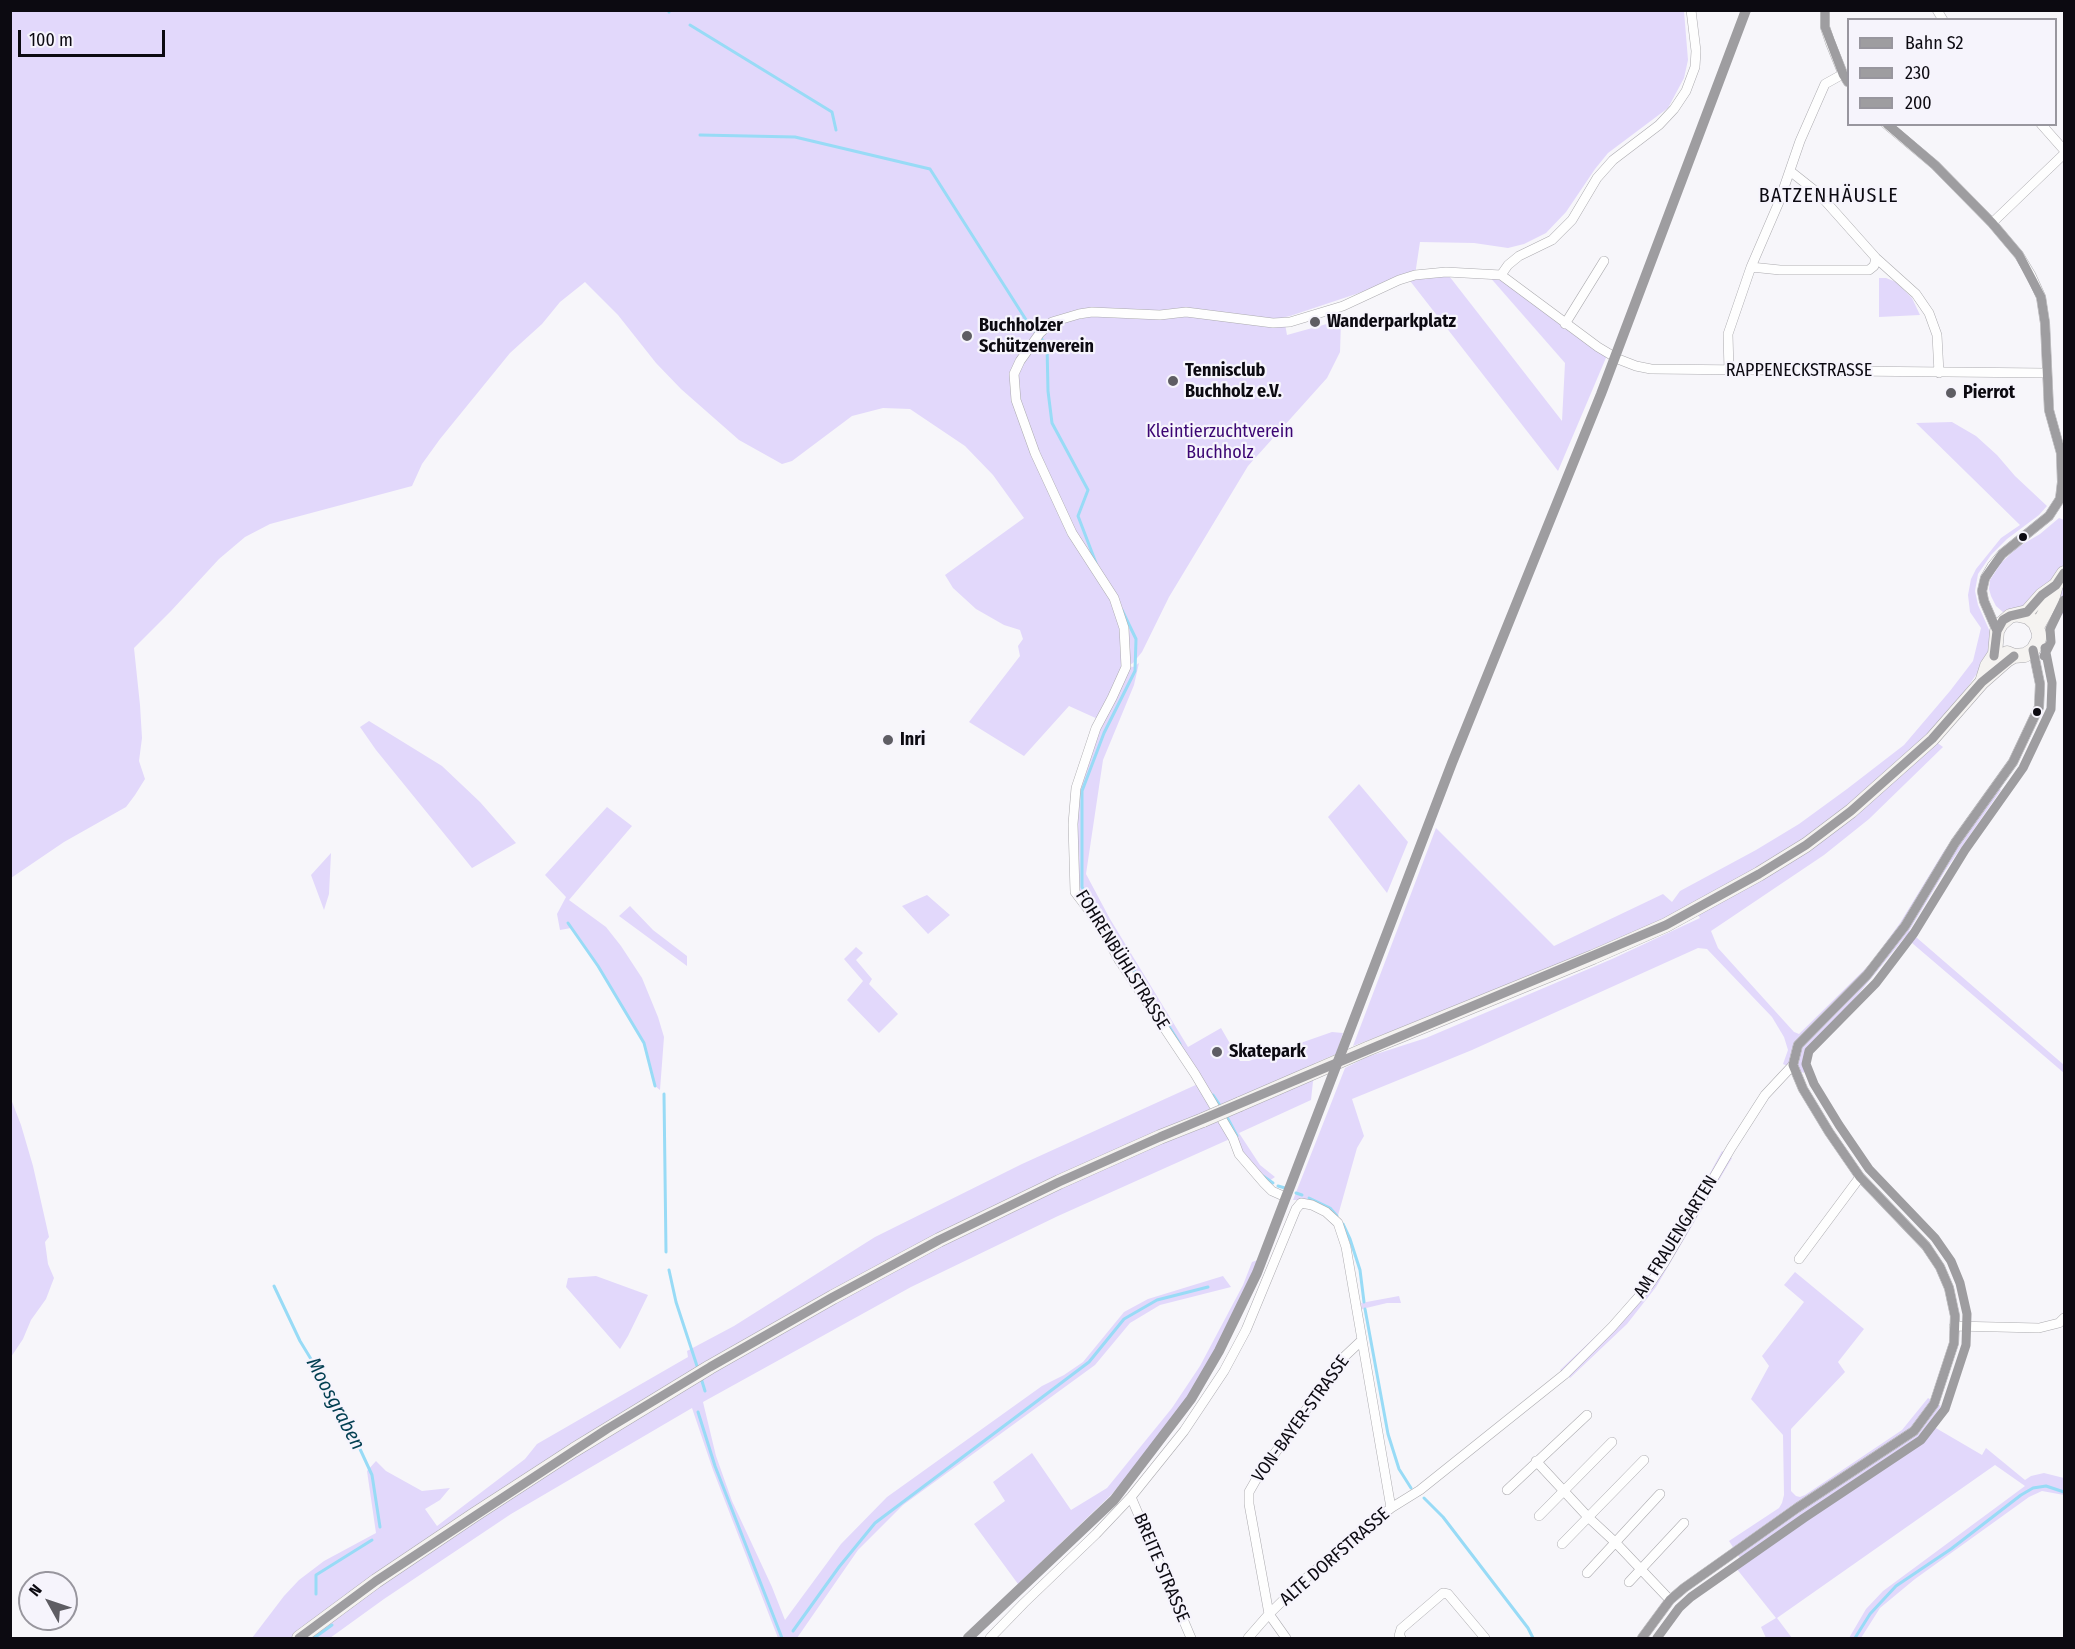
<!DOCTYPE html>
<meta charset="utf-8">
<style>
body{margin:0}
#map{position:relative;width:2075px;height:1649px;overflow:hidden;background:#f7f6fa;font-family:"Fira Sans Condensed",sans-serif}
canvas{display:block}
.frame{position:absolute;inset:0;border:12px solid #0c0a11;pointer-events:none}
.legend{position:absolute;left:1847px;top:18px;width:210px;height:108px;box-sizing:border-box;background:#f6f4fc;border:2px solid #98969e;margin:0;padding:8px 10px;list-style:none;font-size:18px;color:#0c0a11}
.legend li{display:flex;align-items:center;gap:12px;height:30px}
.legend b{width:30px;border:2px solid #98969e}
.north{position:absolute;left:18px;top:1571px;width:60px;height:60px;box-sizing:border-box;background:#f6f4fc;border:2px solid #98969e;border-radius:50%;rotate:310deg;font-size:16px;font-weight:700;line-height:24px;text-align:center;color:#0c0a11}
.north::after{content:'';display:block;margin:auto;width:21px;height:27px;background:#5e5d63;clip-path:polygon(50% 0,100% 100%,50% 72%,0 100%)}
.scale{position:absolute;left:18px;top:30px;width:147px;height:27px;box-sizing:border-box;border:3px solid #0c0a11;border-top:0;padding-left:8px;font-size:18px;line-height:21px;white-space:nowrap;color:#0c0a11;-webkit-text-stroke:4px #f6f4fc;paint-order:stroke}
</style>
<div id="map">
<canvas width="2075" height="1649"></canvas>
<div class="frame"></div>
<ul class="legend">
<li><b style="height:8px;background:#9e9da0"></b>Bahn S2</li>
<li><b style="height:8px;background:#9e9da0"></b>230</li>
<li><b style="height:8px;background:#9e9da0"></b>200</li>
</ul>
<div class="north">N</div>
<div class="scale">100 m</div>
</div>
<script>
const c = document.querySelector('canvas').getContext('2d');
c.lineJoin = 'round';
function fillPath(path, color) {
  c.fillStyle = color;
  c.fill(path, 'evenodd');
}
function poly(rows) {
  const path = new Path2D();
  for (const r of rows) {
    path.moveTo(r[0], r[1]);
    for (let i = 2; i < r.length; i += 2) path.lineTo(r[i], r[i + 1]);
  }
  return path;
}
function strokePath(path, color, width, dash) {
  c.strokeStyle = color;
  c.lineWidth = width;
  c.lineCap = dash ? 'butt' : 'round';
  c.setLineDash(dash || []);
  c.stroke(path);
}
function drawText(font, color, halo, rows, align = 'center') {
  c.font = font + ' "Fira Sans Condensed",sans-serif';
  c.lineWidth = 4.5;
  c.setLineDash([]);
  c.textBaseline = 'middle';
  c.strokeStyle = halo;
  c.fillStyle = color;
  for (const [text, x, y, turn = 0] of rows) {
    c.save();
    c.translate(x, y);
    c.rotate((+turn || 0) * Math.PI / 180);
    c.textAlign = isNaN(turn) ? turn : align;
    if (halo) c.strokeText(text, 0, 0);
    c.fillText(text, 0, 0);
    c.restore();
  }
}
fillPath(poly([
 [11,11,1684,11,1688,60,1684,78,1668,108,1608,153,1595,169,1566,212,1546,233,1524,244,1508,248,1474,243,1420,242,1415,275,1446,272,1562,421,1565,363,1488,275,1501,275,1608,353,1558,471,1407,277,1290,316,1273,320,1159,311,1080,314,1081,319,1091,315,1138,319,1208,316,1285,324,1287,335,1341,320,1340,352,1327,378,1248,466,1169,597,1142,652,1133,663,1128,666,1133,667,1139,663,1134,685,1103,760,1086,874,1110,919,1188,1047,1221,1028,1240,1061,1249,1061,1332,1032,1343,1033,1336,1054,1315,1063,1311,1100,1239,1133,1260,1165,1275,1177,1266,1183,1232,1138,1058,1216,911,1287,703,1402,716,1456,732,1501,772,1587,785,1620,841,1544,887,1497,1042,1386,1064,1375,1083,1362,1124,1312,1148,1299,1223,1276,1231,1287,1160,1305,1130,1323,1095,1365,903,1505,858,1550,797,1638,778,1638,713,1470,692,1408,511,1514,384,1599,330,1638,252,1638,284,1596,299,1580,324,1561,376,1533,367,1471,376,1461,386,1471,422,1491,450,1488,440,1500,425,1509,437,1526,525,1459,537,1444,688,1357,687,1351,734,1326,875,1237,1022,1164,1200,1083,1077,891,1076,788,1100,720,1069,706,1024,756,969,722,1020,656,1018,646,1023,639,1020,630,1004,625,976,609,953,588,945,575,1024,518,993,475,965,446,910,409,883,408,852,416,792,461,782,464,739,440,681,389,656,363,618,315,585,282,560,302,542,324,510,353,440,439,422,464,412,486,270,524,245,537,219,559,171,611,134,648,140,705,142,738,139,761,145,779,135,795,126,807,64,842,11,878],
 [1879,278,1886,278,1896,282,1912,298,1920,315,1879,317],
 [1952,422,1976,436,1997,455,2015,476,2047,506,2039,515,2007,539,1991,555,1978,574,1975,591,1978,605,1991,634,1989,656,1932,739,1943,747,1869,819,1824,855,1711,931,1718,948,1794,1032,1799,1034,1871,963,1900,923,1944,851,1993,784,2001,790,1945,871,1909,931,2064,1065,2064,1073,1905,937,1851,1003,1813,1043,1804,1057,1804,1073,1783,1064,1788,1050,1784,1037,1772,1017,1707,949,1698,948,1472,1050,1352,1099,1364,1136,1357,1148,1337,1219,1308,1200,1293,1200,1345,1068,1367,1057,1426,1038,1612,959,1700,918,1692,906,1662,920,1456,1007,1353,1046,1436,828,1554,946,1663,894,1672,902,1680,891,1756,850,1799,824,1847,789,1904,745,1950,691,1973,661,1981,628,1970,612,1968,595,1971,579,1976,569,2001,538,2020,525,1916,423],
 [2059,518,2064,520,2064,614,2054,617,2039,614,2028,606,2004,613,1996,606,1991,596,1989,589,1990,580,2001,563,2018,547,2040,534],
 [369,721,442,766,480,802,516,843,472,868,376,750,360,727],
 [1359,784,1408,842,1387,893,1328,817],
 [607,807,632,826,569,900,606,927,621,946,642,978,658,1017,664,1037,660,1090,655,1086,652,1079,644,1043,598,966,571,928,560,930,557,914,566,897,545,875],
 [331,853,329,894,324,910,311,875],
 [927,895,950,915,928,934,902,906],
 [630,906,653,930,687,956,687,966,619,916],
 [856,947,863,953,856,960,872,979,869,984,898,1014,879,1033,847,1000,863,981,844,959],
 [11,1099,21,1125,33,1166,49,1237,45,1242,48,1264,54,1278,46,1299,31,1320,23,1339,11,1357],
 [1722,1151,1732,1158,1656,1287,1627,1324,1570,1378,1560,1370,1614,1319,1655,1269,1679,1230],
 [1258,1260,1229,1325,1198,1382,1179,1413,1155,1444,1111,1495,1018,1584,974,1524,1005,1501,993,1482,1032,1453,1071,1510,1107,1488,1172,1408,1200,1366,1243,1285,1252,1262],
 [1795,1272,1864,1329,1838,1362,1845,1372,1791,1429,1791,1491,1796,1496,1800,1497,1805,1495,1902,1430,1928,1398,1941,1406,1929,1424,1982,1455,1986,1448,2025,1480,2031,1476,2044,1473,2064,1478,2064,1495,2042,1491,2029,1497,1915,1579,1880,1608,1861,1638,1849,1638,1866,1609,1883,1591,2025,1486,1995,1465,1777,1618,1792,1638,1766,1638,1761,1627,1776,1618,1732,1563,1740,1558,1729,1541,1779,1508,1782,1503,1784,1495,1783,1435,1751,1399,1769,1366,1762,1356,1804,1302,1784,1285],
 [596,1276,648,1295,628,1336,620,1349,566,1287,568,1278],
 [1399,1296,1401,1303,1387,1303,1362,1309,1361,1303]
]), '#e2d8fb');
strokePath(poly([
 [669,10,669,12],
 [690,25,832,112,836,130],
 [700,135,795,137,930,169,1030,326,1047,345,1048,391,1052,423,1088,490,1078,516,1096,563],
 [1101,918,1082,887,1082,791,1104,733,1135,671,1136,639,1122,610],
 [568,923,598,966,644,1043,655,1086],
 [1108,929,1180,1044],
 [664,1094,666,1252],
 [1213,1095,1221,1107],
 [1226,1115,1237,1136],
 [1263,1176,1273,1183],
 [1278,1186,1285,1188],
 [1296,1193,1302,1195],
 [1309,1198,1330,1208,1337,1216],
 [1343,1224,1350,1239,1360,1270,1364,1302],
 [669,1270,676,1302,698,1369],
 [274,1286,300,1341,342,1410,372,1475,380,1527],
 [1365,1309,1388,1434,1399,1469,1411,1488],
 [701,1378,705,1391],
 [698,1412,715,1466,782,1638],
 [1424,1498,1443,1517,1528,1628,1533,1638],
 [316,1594,316,1575,372,1540],
 [793,1631,839,1567,875,1523,1089,1362,1124,1319,1157,1300,1208,1287],
 [314,1638,332,1625],
 [1855,1638,1870,1614,1896,1586,1951,1549,2021,1495,2033,1488,2046,1486,2064,1492]
]), '#98dbf6', 3);
const minor = poly([
 [1825,10,1825,27,1830,42,1843,74,1848,82],
 [1937,10,1943,20],
 [1886,124,1935,165,1992,223,2019,255,2031,275,2041,297,2045,323,2049,410,2061,453,2062,482,2060,499,2049,516,2002,554,1992,566,1985,578,1982,591,1984,601,1997,631],
 [2041,124,2064,150],
 [1790,171,1819,194,1876,258,1916,294,1929,313,1937,335,1939,373],
 [1992,223,2064,154],
 [1751,267,1780,270,1869,270,1874,266,1876,258],
 [1501,275,1598,347,1618,359,1636,366,1651,369,2046,373],
 [1501,275,1508,265,1519,256,1552,240,1572,220,1597,178,1613,160,1659,125,1674,109,1686,91,1695,67,1696,51,1691,10],
 [1565,324,1604,261],
 [1729,371,1728,334,1751,267,1779,202,1800,141,1825,84,1843,74],
 [1281,1195,1272,1191,1264,1183,1239,1154,1233,1138,1195,1074,1119,960,1100,925,1075,892,1073,824,1076,788,1096,728,1112,698,1126,667,1124,628,1114,598,1072,533,1035,453,1016,400,1014,374,1020,361,1040,333,1052,322,1079,314,1092,312,1160,315,1186,312,1273,323,1290,322,1343,306,1399,280,1415,275,1446,272,1501,275],
 [1799,1259,1860,1177],
 [1954,1326,2039,1328,2059,1323,2064,1318],
 [1536,1461,1588,1517,1616,1543,1670,1600],
 [1507,1490,1587,1415],
 [1131,1497,1191,1638],
 [1539,1516,1612,1442],
 [1562,1544,1644,1460],
 [1587,1573,1660,1494],
 [1629,1582,1684,1523],
 [990,1638,1024,1603,1096,1534,1131,1497,1184,1431,1224,1371,1246,1330,1296,1209,1301,1203,1312,1205,1326,1212,1338,1223,1346,1247,1391,1508],
 [1248,1638,1269,1614,1304,1580,1348,1542,1391,1508,1420,1490,1565,1374,1612,1327,1649,1285,1664,1263,1731,1148,1765,1095,1793,1065],
 [1286,1638,1269,1614,1249,1504,1249,1492,1257,1478,1344,1357,1361,1341],
 [1401,1638,1399,1636,1401,1629,1443,1593,1448,1594,1485,1638],
 [1642,1638,1670,1600,1684,1588,1797,1508,1914,1431,1934,1404,1954,1343,1955,1316,1949,1288,1940,1267,1926,1246,1860,1177,1829,1132,1803,1089,1793,1065,1798,1045,1867,975,1905,926,1955,843,2013,762,2039,707,2040,684,2033,650]
]);
const secondary = poly([
 [2037,627,2052,600,2056,585],
 [2007,653,2014,656,2025,655,2033,650,2039,639,2039,633,2035,623,2028,617,2019,615],
 [1982,682,1987,666,1995,654,1997,631,2001,624,2010,616,2027,612,2042,595,2056,585,2064,573],
 [1240,1104,1367,1049,1593,957,1666,925,1759,874,1806,845,1851,811,1932,739,1982,682,2007,660,2014,656],
 [299,1638,376,1581,474,1515,574,1450,710,1367,833,1297,939,1240,1059,1182,1160,1137,1203,1120]
]);
strokePath(minor, '#acabaf', 10);
strokePath(secondary, '#acabaf', 15);
strokePath(minor, '#fefefe', 9);
strokePath(secondary, '#f5f3f1', 14);
const secondaryBridge = poly([
 [1203,1120,1240,1104]
]);
strokePath(secondaryBridge, '#acabaf', 15, []);
strokePath(secondaryBridge, '#f5f3f1', 14);
strokePath(poly([
 [1825,10,1825,27,1843,74,1848,82],
 [1887,124,1935,165,1992,223,2019,255,2041,297,2045,323,2049,410,2061,453,2062,482,2060,499,2049,516,2002,554,1985,578,1982,591,1984,601,1997,631],
 [1994,656,1997,631,2003,620,2010,616,2027,612,2042,595,2056,585,2064,573],
 [299,1638,376,1581,607,1429,710,1367,833,1297,939,1240,1059,1182,1160,1137,1666,925,1759,874,1806,845,1851,811,1932,739,1982,682,2014,656],
 [1642,1638,1670,1600,1684,1588,1797,1508,1914,1431,1934,1404,1954,1343,1955,1316,1949,1288,1940,1267,1926,1246,1860,1177,1829,1132,1803,1089,1793,1065,1798,1045,1867,975,1905,926,1955,843,2013,762,2039,707,2040,684,2033,650]
]), '#9e9da0', 9);
strokePath(poly([
 [2044,656,2051,642,2050,629,2064,600],
 [1657,1638,1679,1608,1691,1597,1804,1518,1921,1440,1945,1409,1966,1345,1967,1314,1960,1283,1951,1261,1935,1238,1869,1169,1839,1125,1814,1084,1806,1064,1809,1051,1876,983,1914,933,1965,850,2023,768,2051,709,2052,683,2045,648]
]), '#9e9da0', 9);
strokePath(poly([
 [968,1638,1114,1500,1191,1399,1219,1351,1257,1273,1452,763,1601,394,1746,10]
]), '#9e9da0', 10);
for (const [x, y, r, color] of [
 [1315,322,6,"#5e5d63"],
 [967,336,6,"#5e5d63"],
 [1173,381,6,"#5e5d63"],
 [1951,393,6,"#5e5d63"],
 [2023,537,5,"#0c0a11"],
 [2037,712,5,"#0c0a11"],
 [888,740,6,"#5e5d63"],
 [1217,1052,6,"#5e5d63"]
]) {
  const dot = new Path2D();
  dot.arc(x, y, r, 0, 2 * Math.PI);
  c.fillStyle = color;
  c.fill(dot);
  strokePath(dot, '#f6f4fc', 2);
}
drawText('bold 18px', '#0c0a11', '#f6f4fc', [
 ["Wanderparkplatz",1327,322],
 ["Buchholzer",979,326],
 ["Schützenverein",979,347],
 ["Tennisclub",1185,371],
 ["Buchholz e.V.",1185,392],
 ["Pierrot",1963,393],
 ["Inri",900,740],
 ["Skatepark",1229,1052]
], 'left');
drawText('18px', '#0c0a11', '#f6f4fc', [
 ["RAPPENECKSTRASSE",1799,371],
 ["FOHRENBÜHLSTRASSE",1122,960,58],
 ["AM FRAUENGARTEN",1676,1237,-58],
 ["VON-BAYER-STRASSE",1301,1419,-54],
 ["ALTE DORFSTRASSE",1335,1557,-41],
 ["BREITE STRASSE",1161,1568,67]
]);
drawText('18px', '#3b0573', '#f6f4fc', [
 ["Kleintierzuchtverein",1220,432],
 ["Buchholz",1220,453]
]);
c.letterSpacing = '1.5px';
drawText('20px', '#0c0a11', '#f6f4fc', [
 ["BATZENHÄUSLE",1829,196]
]);
c.letterSpacing = '0px';
drawText('italic 20px', '#023f51', '#f6f4fc', [
 ["Moosgraben",335,1404,62]
]);
</script>
